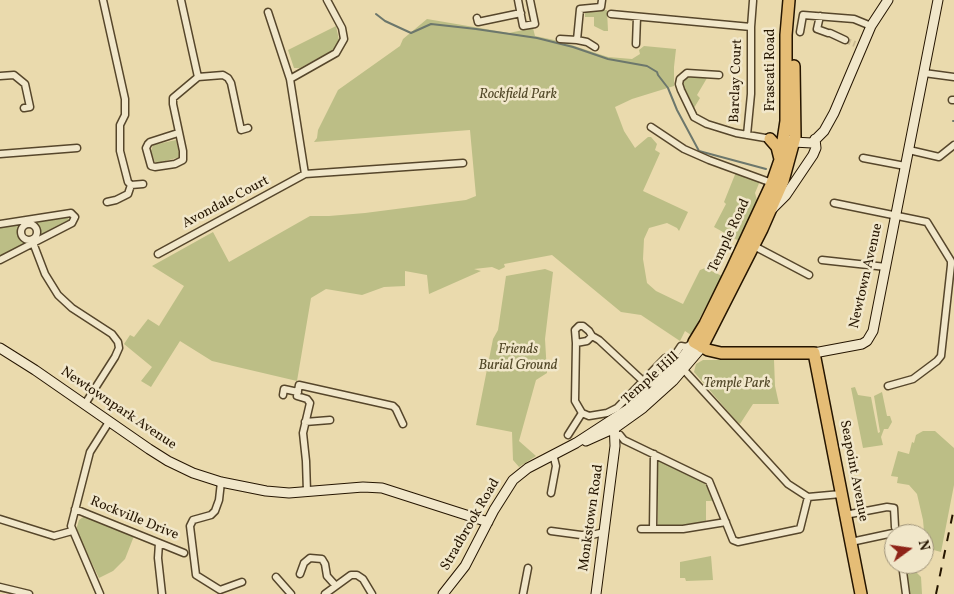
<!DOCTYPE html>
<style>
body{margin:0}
#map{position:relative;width:954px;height:594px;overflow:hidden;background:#eadaad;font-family:Vollkorn,serif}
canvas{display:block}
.north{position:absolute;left:884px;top:524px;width:50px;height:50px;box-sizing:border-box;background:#f1e7ca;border:1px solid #9f9379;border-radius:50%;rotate:76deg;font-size:14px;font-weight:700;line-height:20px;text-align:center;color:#251500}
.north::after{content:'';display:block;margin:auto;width:18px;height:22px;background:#8f2418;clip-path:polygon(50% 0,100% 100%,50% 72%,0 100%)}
</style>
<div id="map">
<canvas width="954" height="594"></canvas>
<div class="north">N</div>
</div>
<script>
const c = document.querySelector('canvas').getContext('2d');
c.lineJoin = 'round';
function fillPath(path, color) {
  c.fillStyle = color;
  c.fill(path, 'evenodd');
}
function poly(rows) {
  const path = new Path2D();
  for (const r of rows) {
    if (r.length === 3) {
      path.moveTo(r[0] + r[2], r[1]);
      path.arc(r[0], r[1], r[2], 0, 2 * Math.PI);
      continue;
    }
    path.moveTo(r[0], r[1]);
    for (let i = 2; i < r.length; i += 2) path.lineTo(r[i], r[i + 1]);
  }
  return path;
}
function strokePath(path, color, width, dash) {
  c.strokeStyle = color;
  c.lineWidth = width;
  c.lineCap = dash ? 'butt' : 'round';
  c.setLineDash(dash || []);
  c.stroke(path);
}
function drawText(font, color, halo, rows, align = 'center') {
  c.font = font + ' Vollkorn,serif';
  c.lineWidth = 5;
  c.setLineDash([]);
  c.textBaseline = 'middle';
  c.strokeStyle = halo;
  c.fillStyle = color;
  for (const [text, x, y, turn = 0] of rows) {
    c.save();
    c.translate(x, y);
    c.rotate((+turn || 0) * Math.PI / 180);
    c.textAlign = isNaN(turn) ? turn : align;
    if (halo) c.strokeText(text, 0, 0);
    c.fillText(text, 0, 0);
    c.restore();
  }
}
fillPath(poly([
 [607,10,608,31,604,31,594,26,594,17,585,17,585,11],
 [427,19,509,33,533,28,535,36,559,41,608,57,632,59,640,54,639,50,644,46,676,49,674,67,674,86,632,99,615,107,624,131,635,148,648,137,651,137,657,144,655,150,660,153,643,191,688,212,679,231,677,228,667,223,649,228,644,239,643,259,647,283,656,291,683,304,700,270,705,268,722,276,691,335,685,331,680,341,641,315,621,312,552,255,504,264,505,267,499,270,492,267,474,269,481,271,429,294,427,275,405,271,405,286,384,287,362,295,326,289,311,298,297,381,212,361,180,341,151,387,141,381,152,367,124,344,130,335,134,337,148,319,159,326,184,286,152,266,213,232,229,262,310,216,329,216,365,213,466,200,476,196,470,130,314,142,317,138,318,130,338,90,400,46,403,39],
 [336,26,339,40,333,50,300,68,294,68,288,50],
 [692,76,707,78,697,95,700,98,694,108,683,84,685,78],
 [176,140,180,157,158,163,155,162,151,151,153,145],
 [736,172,745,176,745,178,760,181,755,193,757,200,739,241,714,227,726,204,724,202],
 [66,216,69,219,69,222,37,240,38,229,36,225,30,222],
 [16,225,21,229,21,235,25,242,24,244,0,258,0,227],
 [545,269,553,272,545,339,547,373,536,380,519,441,536,456,519,467,513,460,512,432,476,425,493,339,498,330,506,276],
 [703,360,774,360,775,386,779,404,753,404,740,424,737,422,694,372,696,364],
 [855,387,858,395,871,397,878,433,880,432,874,396,882,392,887,416,890,416,892,422,888,429,884,429,881,437,883,445,863,448,851,388],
 [923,431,935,431,954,448,954,485,941,552,930,549,925,542,923,520,917,494,909,485,897,483,898,477,891,476,898,451,909,454,912,442,914,443,916,435],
 [658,461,668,464,700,480,706,485,713,501,706,501,706,522,684,526,658,525],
 [83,517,86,517,134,536,125,559,113,571,99,578,76,530,79,520],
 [711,556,713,580,686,581,685,578,680,578,680,562],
 [904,564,915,564,917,573,921,577,922,594,909,594]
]), '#bcbe86');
strokePath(poly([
 [376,14,385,21,411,33,431,24,476,29,537,38,573,47,608,59,647,66,657,72,658,75,668,88,677,110,699,151,766,169],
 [953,121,954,121]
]), '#6c776c', 2);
strokePath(poly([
 [845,40,855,44]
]), '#ccbc93', 6, [6, 3]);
const street = poly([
 [103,0,125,99,125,115,120,125,120,151,128,182,131,185,143,184],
 [518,0,523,26,535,24,530,0],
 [611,14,751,27],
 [820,16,817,29,828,33],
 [477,18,478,22,521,13],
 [800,32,803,15,854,19,871,26],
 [830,33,845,40],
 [560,39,577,40,587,42,595,47],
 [577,40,580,9,601,7,602,0],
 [636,44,637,17],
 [924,73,954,77],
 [719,75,687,73,680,79,679,84,681,90,694,117,707,124,736,133,771,139],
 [0,76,14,75,25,84,30,107,24,108],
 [198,77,223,75,228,78,231,83,241,130,248,128],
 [290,79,336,53,344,39,342,28,327,0],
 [952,100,954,100],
 [651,127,684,149,709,160,772,183],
 [178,133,150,142,148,144,146,148,151,166,155,167,175,164,183,160,183,151,173,104,173,98,198,77,181,0],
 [747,135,751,94,751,27,753,1],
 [909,150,939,157,954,145],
 [0,154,77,148],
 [863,158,905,166],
 [305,174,463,163],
 [107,202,116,200,128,194,131,185],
 [834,203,927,222,951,261,951,265,941,356,937,361,913,379,888,386],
 [29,232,8],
 [0,224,71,213,75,217,72,223,0,260],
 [32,240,45,274,58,295,72,308,112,334,118,342,119,348,115,357,85,404],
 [754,246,809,275],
 [158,254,305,174,290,79,268,12],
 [822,260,886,267],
 [592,336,587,341,576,343,575,401,582,413,589,416,607,413,617,408,665,358,675,355,681,346,686,347,691,344],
 [576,343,575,330,579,326,583,326,589,331,592,336,599,340,643,381],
 [684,370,788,484,808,497,841,494],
 [283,395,284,389,298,392],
 [305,422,330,420],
 [568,435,582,413],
 [620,435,624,440,709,481,733,540,738,542,800,529,808,497],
 [221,482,219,500,215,511,211,515,193,520,190,526,196,575,220,590,242,582],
 [307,492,306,461,303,433,310,403,307,399,297,396,299,385,393,406,396,409,403,424],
 [551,493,556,466,553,454],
 [75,509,184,553],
 [845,515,887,507,894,508,895,527],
 [0,519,54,536,72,531],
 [641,529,683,529,726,522],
 [653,529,654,454],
 [551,531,581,535,592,535,604,532],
 [851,542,893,533,899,534],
 [159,543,158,558,162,594],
 [902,564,906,594],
 [300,574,304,563,310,558,322,559,325,564,327,576,336,586],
 [276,577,291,594],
 [0,587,29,594],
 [100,594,71,526,90,452,109,422],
 [325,594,351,575,357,575,363,579,372,594],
 [523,594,528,568]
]);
const secondary = poly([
 [788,140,793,142,812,143,824,131,834,113,871,26,888,0],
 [772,209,786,195,813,155,816,148,815,139],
 [0,348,35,370,149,449,168,461,193,473,221,482,266,491,289,493,363,487,382,488,488,522],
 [814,353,862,344,867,341,873,331,938,0],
 [665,376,671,361,671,357],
 [586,441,615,428,643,408,673,381,702,347],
 [443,594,465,566,494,510,513,480,528,468,576,443,639,402,672,371,694,342],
 [596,594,615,446,614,419]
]);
const highway = poly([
 [789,0,786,35,786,121,780,160,772,183,732,269,705,324,694,342,708,350,721,353,814,353,861,594],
 [770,139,777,147,780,159],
 [702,347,762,229,783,181,795,137,794,66]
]);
strokePath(street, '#56462b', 9);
strokePath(secondary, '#251500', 11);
strokePath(highway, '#251500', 14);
strokePath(street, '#f1e7ca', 6);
strokePath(secondary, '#f1e7ca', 9);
strokePath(highway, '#e5bd76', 11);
strokePath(poly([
 [936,594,954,508]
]), '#251500', 2, [9, 9]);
drawText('14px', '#251500', '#f1e7ca', [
 ["Frascati Road",771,70,-90],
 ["Barclay Court",737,81,-88],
 ["Avondale Court",226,203,-28],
 ["Temple Road",730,236,-65],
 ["Newtown Avenue",867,276,-77],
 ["Temple Hill",651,379,-42],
 ["Newtownpark Avenue",118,409,34],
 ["Seapoint Avenue",853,471,79],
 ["Monkstown Road",592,518,-82],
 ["Rockville Drive",134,519,22],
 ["Stradbrook Road",471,525,-60]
]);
drawText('italic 14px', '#524828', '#f1e7ca', [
 ["Rockfield Park",518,95],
 ["Friends",518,350],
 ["Burial Ground",518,366],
 ["Temple Park",737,384]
]);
</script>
